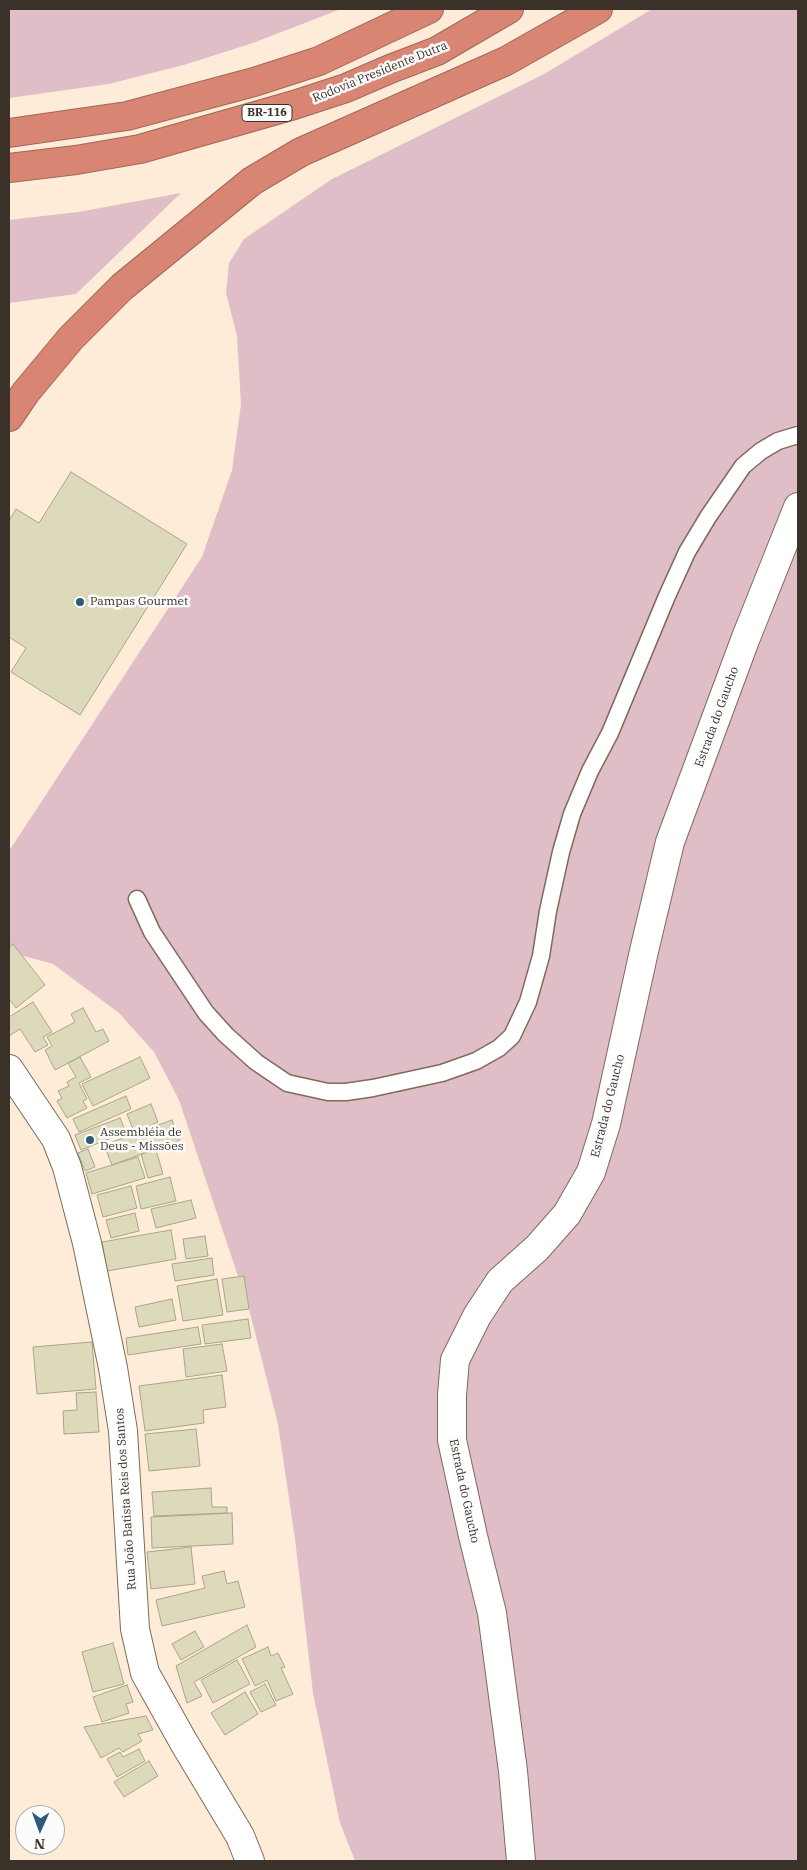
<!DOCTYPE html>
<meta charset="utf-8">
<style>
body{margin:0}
#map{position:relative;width:807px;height:1870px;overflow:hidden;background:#feecd9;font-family:"IBM Plex Serif",serif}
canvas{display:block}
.frame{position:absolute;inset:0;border:10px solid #3a3128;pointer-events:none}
.north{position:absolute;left:15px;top:1805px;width:50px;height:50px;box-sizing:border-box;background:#fcfcfc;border:1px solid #aeaba7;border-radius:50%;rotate:182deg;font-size:14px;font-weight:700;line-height:20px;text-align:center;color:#3a3128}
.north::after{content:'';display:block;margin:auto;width:18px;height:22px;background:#2e5b7b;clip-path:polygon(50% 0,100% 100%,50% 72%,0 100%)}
</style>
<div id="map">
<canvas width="807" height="1870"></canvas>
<div class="frame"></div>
<div class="north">N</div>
</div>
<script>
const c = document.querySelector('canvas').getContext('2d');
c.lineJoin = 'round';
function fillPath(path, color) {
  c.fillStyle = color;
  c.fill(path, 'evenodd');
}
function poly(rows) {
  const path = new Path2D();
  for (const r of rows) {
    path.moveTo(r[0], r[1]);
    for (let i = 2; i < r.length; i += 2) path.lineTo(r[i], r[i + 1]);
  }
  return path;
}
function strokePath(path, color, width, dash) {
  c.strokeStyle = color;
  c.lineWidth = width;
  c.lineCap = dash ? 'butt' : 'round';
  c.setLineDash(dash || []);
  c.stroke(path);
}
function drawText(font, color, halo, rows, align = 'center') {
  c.font = font + ' "IBM Plex Serif",serif';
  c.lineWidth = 5;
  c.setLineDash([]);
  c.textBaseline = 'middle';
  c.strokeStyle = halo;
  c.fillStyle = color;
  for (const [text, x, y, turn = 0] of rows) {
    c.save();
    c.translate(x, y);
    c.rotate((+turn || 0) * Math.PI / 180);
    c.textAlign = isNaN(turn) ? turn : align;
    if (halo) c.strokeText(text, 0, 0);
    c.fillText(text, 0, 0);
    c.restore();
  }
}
fillPath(poly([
 [9,9,341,9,253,43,187,64,109,84,9,98],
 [652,9,798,9,798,1861,355,1861,340,1823,313,1693,295,1539,278,1424,249,1309,179,1100,154,1052,119,1013,53,964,9,952,9,851,202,557,232,470,241,404,237,336,226,293,229,263,244,239,332,179,544,74],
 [181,193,76,294,9,303,9,220,78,212]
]), '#e0bec8');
const building = poly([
 [71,472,187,544,80,715,11,672,26,648,9,637,9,521,16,509,39,523,71,472],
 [13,944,45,985,16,1008,9,999,9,948,13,944],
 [33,1002,52,1032,43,1037,48,1045,35,1052,20,1029,9,1036,9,1017,33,1002],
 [83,1008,96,1032,103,1029,109,1041,55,1070,45,1050,52,1046,47,1037,75,1022,71,1014,83,1008],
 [80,1057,91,1077,79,1083,87,1099,83,1101,87,1108,67,1118,57,1101,62,1098,58,1091,69,1086,67,1082,76,1077,68,1063,80,1057],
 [140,1057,150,1078,93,1106,82,1084,140,1057],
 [126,1096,131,1109,79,1132,73,1119,126,1096],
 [151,1104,158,1122,134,1132,127,1114,151,1104],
 [120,1118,126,1132,81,1150,75,1135,120,1118],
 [172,1120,180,1140,112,1165,104,1145,172,1120],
 [88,1149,95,1167,85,1171,78,1153,88,1149],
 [156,1150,163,1174,148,1178,141,1154,156,1150],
 [138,1157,145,1178,92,1194,86,1173,138,1157],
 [170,1177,176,1201,141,1209,136,1186,170,1177],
 [131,1186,137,1208,103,1217,97,1195,131,1186],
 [191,1200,196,1218,156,1228,151,1209,191,1200],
 [135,1213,139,1231,111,1238,106,1220,135,1213],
 [171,1230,176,1259,107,1271,102,1242,171,1230],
 [205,1236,208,1256,186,1259,183,1239,205,1236],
 [212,1258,214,1275,175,1281,172,1264,212,1258],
 [244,1276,249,1309,227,1312,222,1279,244,1276],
 [217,1279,223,1315,183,1321,177,1286,217,1279],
 [172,1299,176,1320,139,1327,135,1307,172,1299],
 [248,1319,251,1338,205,1344,202,1325,248,1319],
 [198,1327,201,1344,128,1355,126,1338,198,1327],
 [92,1342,96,1389,37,1394,33,1347,92,1342],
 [222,1344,227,1371,186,1377,183,1349,222,1344],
 [222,1375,226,1407,203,1410,204,1423,145,1431,139,1386,222,1375],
 [96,1392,99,1432,64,1434,63,1411,77,1410,76,1393,96,1392],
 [196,1429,200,1466,149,1471,145,1434,196,1429],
 [211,1488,212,1507,227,1507,227,1513,154,1516,152,1492,211,1488],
 [232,1513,233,1544,152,1548,151,1517,232,1513],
 [191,1547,195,1584,151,1589,147,1552,191,1547],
 [224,1571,227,1584,238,1581,245,1607,162,1626,156,1600,205,1588,202,1576,224,1571],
 [247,1625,256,1647,194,1682,202,1696,187,1703,176,1666,247,1625],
 [195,1631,204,1647,181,1660,172,1644,195,1631],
 [113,1643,124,1684,93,1692,82,1652,113,1643],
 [268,1647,271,1656,278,1653,285,1667,281,1668,293,1694,276,1701,267,1680,255,1686,242,1659,268,1647],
 [237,1660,250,1684,213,1703,201,1680,237,1660],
 [265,1684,276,1705,261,1712,250,1692,265,1684],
 [127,1685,133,1702,126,1704,129,1713,102,1722,93,1697,127,1685],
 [245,1692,258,1714,225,1735,211,1713,245,1692],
 [146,1716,153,1730,138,1734,142,1741,123,1752,119,1748,101,1758,84,1727,146,1716],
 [139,1749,145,1761,117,1777,107,1759,120,1752,123,1757,139,1749],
 [149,1761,158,1776,124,1797,114,1782,149,1761]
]);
fillPath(building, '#dddabc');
strokePath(building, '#a8a589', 1);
const service = poly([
 [137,899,152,932,206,1013,226,1035,256,1062,287,1083,328,1092,346,1092,373,1088,442,1073,476,1061,499,1048,512,1036,528,1002,541,956,548,911,561,852,572,814,590,771,610,733,667,596,687,552,708,517,743,466,761,451,778,441,798,435]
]);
const minor = poly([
 [9,1069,56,1139,67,1167,87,1243,113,1368,123,1431,135,1629,145,1673,183,1741,240,1836,250,1861],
 [521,1861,513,1771,492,1613,473,1536,452,1440,452,1395,455,1360,477,1316,500,1281,537,1248,567,1214,591,1172,606,1124,644,951,670,842,745,640,798,507]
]);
const motorway = poly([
 [9,133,127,116,254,82,319,61,429,9],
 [9,168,76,160,140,149,294,105,346,88,390,69,437,51,509,9],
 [9,417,26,392,71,338,122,287,252,181,301,152,506,61,598,9]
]);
strokePath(service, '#7f6b57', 19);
strokePath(minor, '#7f6b57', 30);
strokePath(motorway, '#a16859', 30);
strokePath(service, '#fff', 16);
strokePath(minor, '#fff', 28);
strokePath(motorway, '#d88573', 28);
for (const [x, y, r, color] of [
 [80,602,5,"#2e5b7b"],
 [90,1140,5,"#2e5b7b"]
]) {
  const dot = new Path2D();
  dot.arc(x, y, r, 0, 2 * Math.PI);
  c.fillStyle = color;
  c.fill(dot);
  strokePath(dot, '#fcfcfc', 2);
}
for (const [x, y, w] of [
 [267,113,50]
]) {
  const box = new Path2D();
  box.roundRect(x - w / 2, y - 8.5, w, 17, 4);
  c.fillStyle = '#fcfcfc';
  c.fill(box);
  strokePath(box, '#3a3128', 1);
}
drawText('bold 11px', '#3a3128', null, [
 ["BR-116",267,113]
]);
drawText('12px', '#3a3128', '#fcfcfc', [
 ["Rodovia Presidente Dutra",380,72,-22],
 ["Estrada do Gaucho",717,717,-70],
 ["Estrada do Gaucho",608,1106,-76],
 ["Estrada do Gaucho",464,1491,78],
 ["Rua João Batista Reis dos Santos",126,1499,-94]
]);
drawText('12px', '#3a3128', '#fcfcfc', [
 ["Pampas Gourmet",90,602],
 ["Assembléia de",100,1133],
 ["Deus - Missões",100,1147]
], 'left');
</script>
